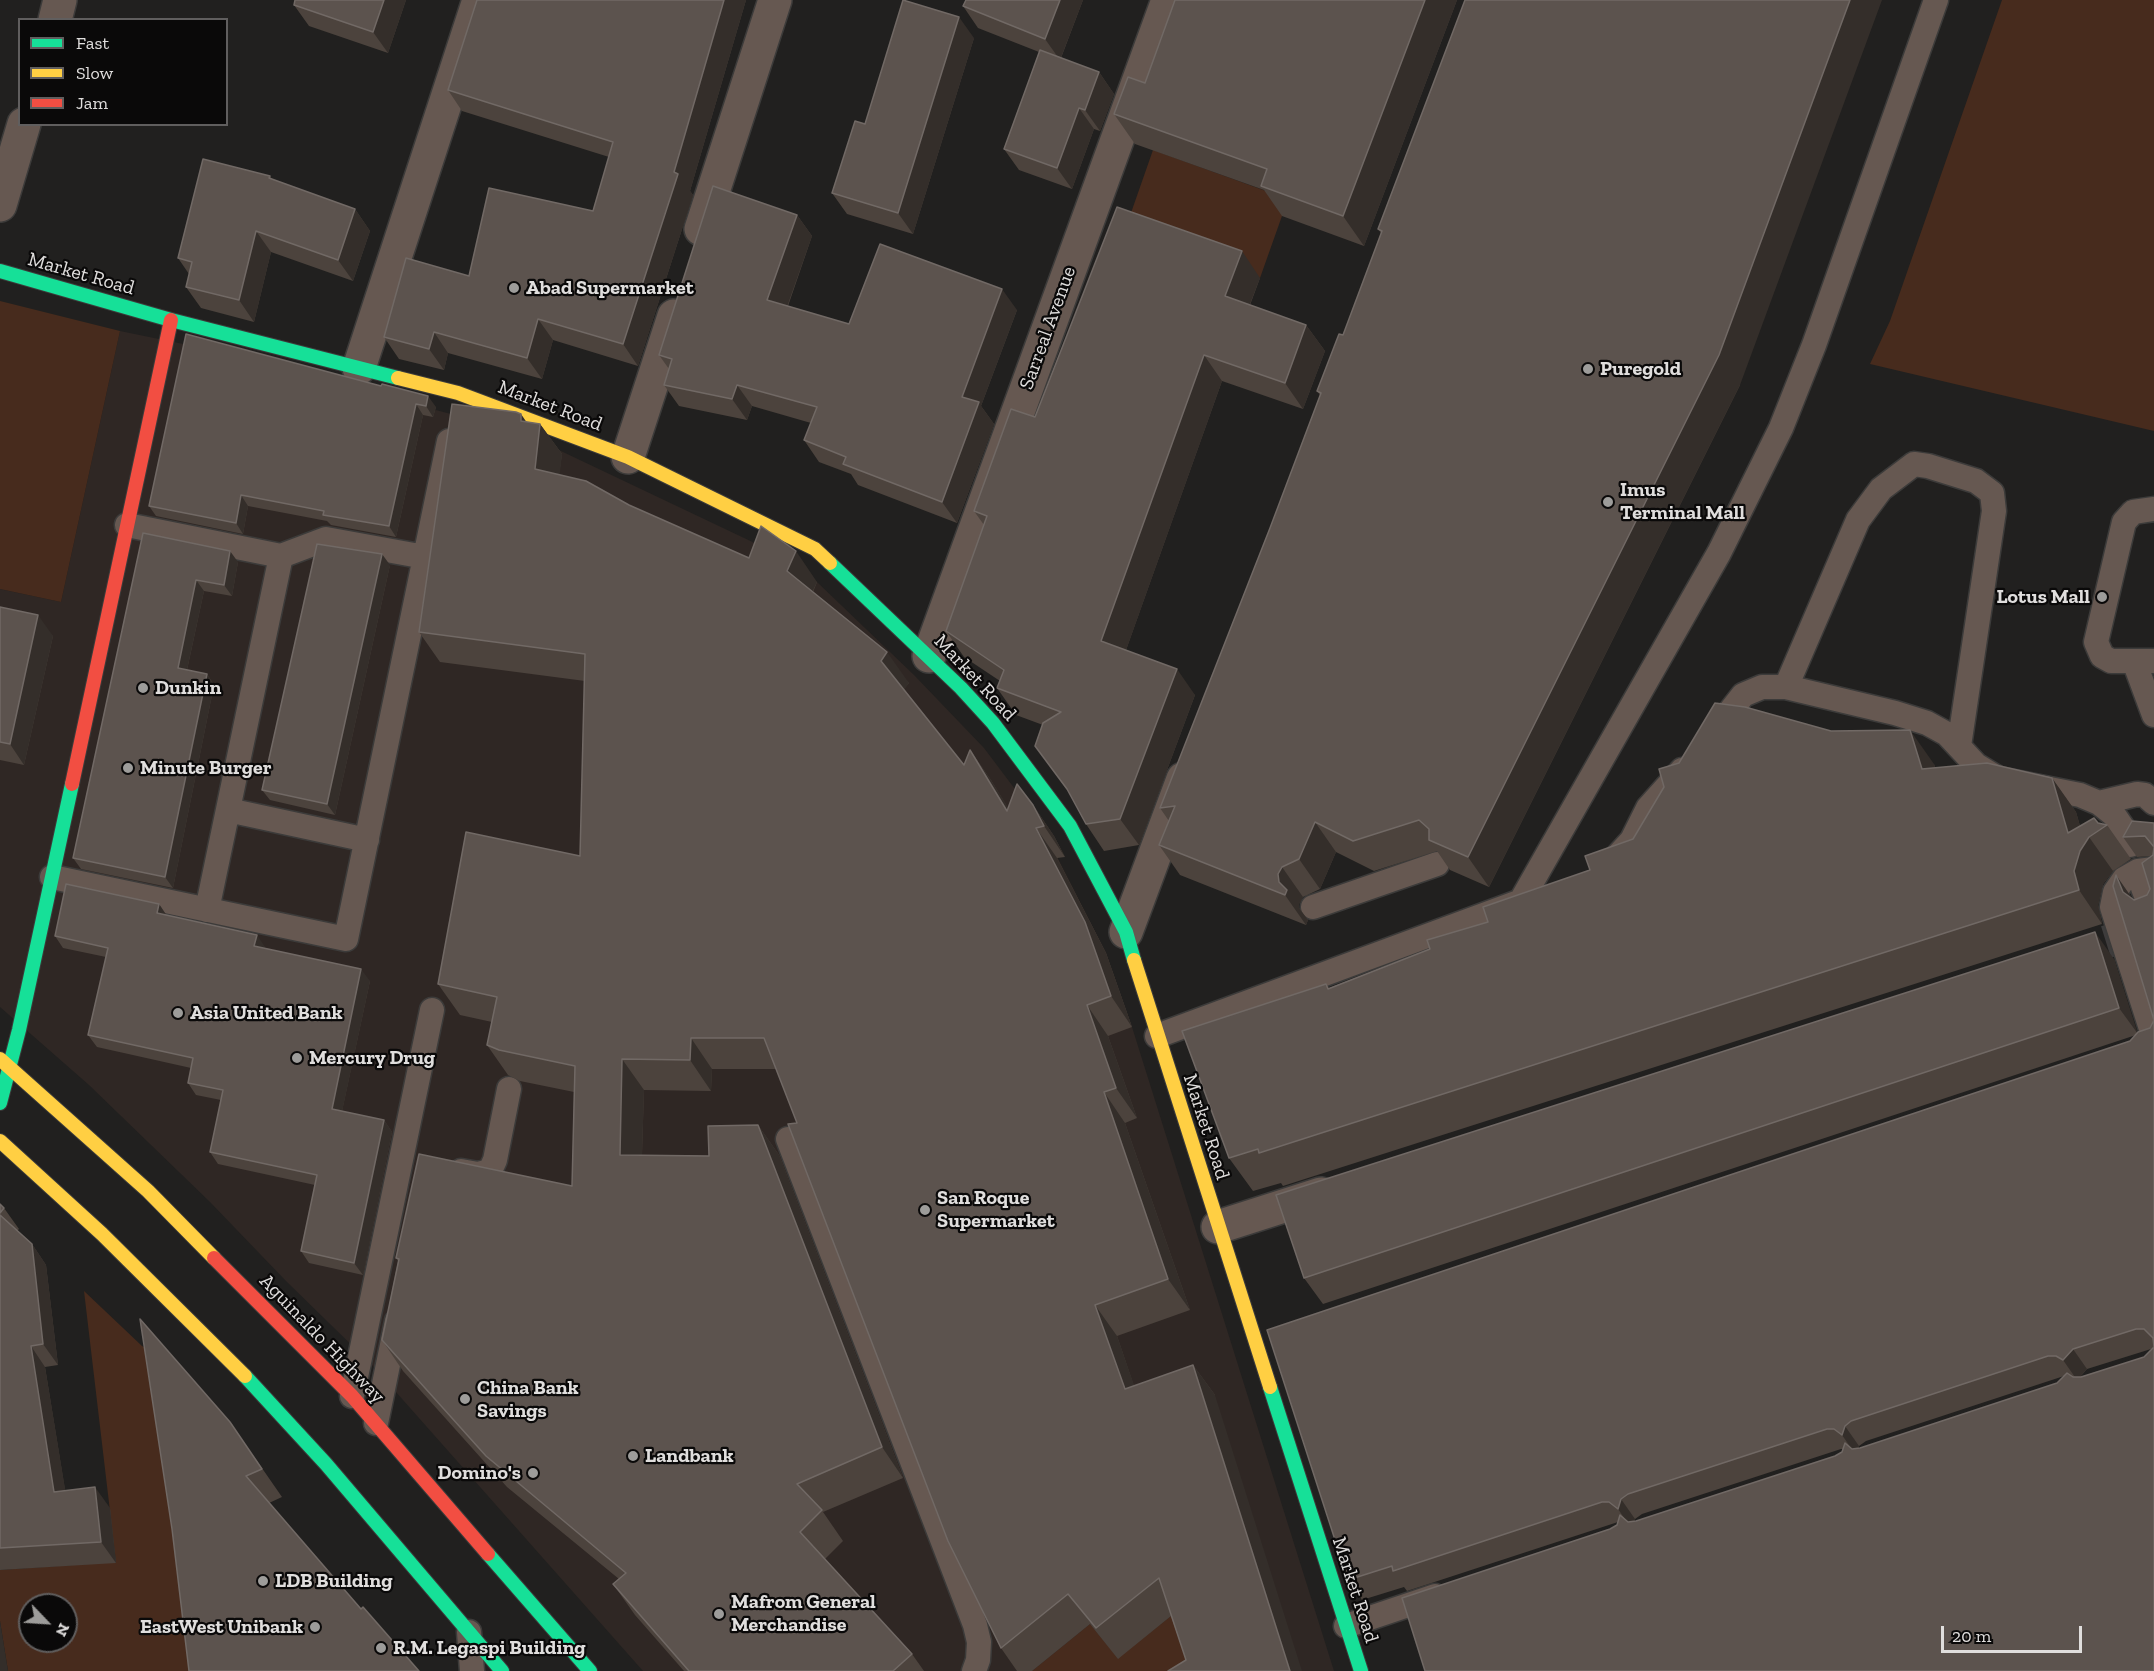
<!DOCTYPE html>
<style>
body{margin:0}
#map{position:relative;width:2154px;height:1671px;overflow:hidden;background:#21201f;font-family:"Zilla Slab",serif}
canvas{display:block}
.legend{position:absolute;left:18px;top:18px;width:210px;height:108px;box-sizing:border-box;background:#0a0909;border:2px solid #605e5e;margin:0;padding:8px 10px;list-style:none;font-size:18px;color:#e0dedd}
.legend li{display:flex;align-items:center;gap:12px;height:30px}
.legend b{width:30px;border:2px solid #605e5e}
.north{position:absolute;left:18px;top:1593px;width:60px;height:60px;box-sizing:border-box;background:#0a0909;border:2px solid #605e5e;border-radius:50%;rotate:115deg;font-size:16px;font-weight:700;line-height:24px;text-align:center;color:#e0dedd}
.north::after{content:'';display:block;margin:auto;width:21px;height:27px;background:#9d9c9a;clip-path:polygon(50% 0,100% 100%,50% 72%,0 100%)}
.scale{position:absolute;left:1941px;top:1626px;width:141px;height:27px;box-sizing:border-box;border:3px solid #e0dedd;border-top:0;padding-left:8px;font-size:18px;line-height:21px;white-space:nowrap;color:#e0dedd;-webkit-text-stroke:4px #0a0909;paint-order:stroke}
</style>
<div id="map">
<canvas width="2154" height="1671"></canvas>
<ul class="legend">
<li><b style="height:8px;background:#16e098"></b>Fast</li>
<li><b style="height:8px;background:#ffcf43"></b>Slow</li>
<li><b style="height:8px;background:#f24e42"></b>Jam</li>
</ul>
<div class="north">N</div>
<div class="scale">20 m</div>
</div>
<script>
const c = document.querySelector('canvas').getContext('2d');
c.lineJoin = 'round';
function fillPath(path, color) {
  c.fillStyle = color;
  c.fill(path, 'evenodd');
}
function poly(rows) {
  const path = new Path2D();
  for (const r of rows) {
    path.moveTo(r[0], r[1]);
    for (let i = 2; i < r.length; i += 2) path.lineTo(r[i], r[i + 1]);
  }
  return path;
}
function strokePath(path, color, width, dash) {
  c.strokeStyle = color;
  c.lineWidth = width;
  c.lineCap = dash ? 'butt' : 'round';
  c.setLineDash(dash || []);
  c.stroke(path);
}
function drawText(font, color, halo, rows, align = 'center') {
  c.font = font + ' "Zilla Slab",serif';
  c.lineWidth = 4.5;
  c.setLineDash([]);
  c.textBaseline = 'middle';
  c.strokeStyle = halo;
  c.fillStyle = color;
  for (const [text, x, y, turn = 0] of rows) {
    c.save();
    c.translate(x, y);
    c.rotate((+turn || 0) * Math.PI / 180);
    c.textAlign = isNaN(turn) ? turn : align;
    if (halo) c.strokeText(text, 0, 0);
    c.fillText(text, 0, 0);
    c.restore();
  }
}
fillPath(poly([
 [120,331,193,346,523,433,782,556,817,582,914,675,984,748,1039,821,1106,953,1132,1027,1334,1671,643,1671,372,1365,286,1281,210,1202,89,1085,0,1007,0,589,61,602]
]), '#2f2724');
fillPath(poly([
 [2002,0,2154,0,2154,431,1870,364,1890,321],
 [1153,150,1288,199,1260,278,1125,230],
 [0,301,120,331,61,602,0,589],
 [84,1291,142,1346,161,1357,206,1671,8,1671,0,1621,0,1570,116,1562],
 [30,1605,66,1605,66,1641,30,1641],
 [1181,1608,1201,1671,1032,1671,1090,1624,1118,1658]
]), '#472b1d');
strokePath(poly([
 [2106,942,2154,927]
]), '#3e3c3c', 33, [33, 16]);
const lane = poly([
 [2154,509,2133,512,2124,522,2096,642,2102,656,2111,661,2154,661],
 [127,525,281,556,326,539,425,557],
 [2134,661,2154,715],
 [1786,687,1858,520,1881,489,1914,464,1928,466,1976,481,1992,493,1994,511,1959,746],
 [1714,732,1743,695,1762,687,1786,687,1895,713,1927,723,1947,734,1976,765,1999,779,2080,795,2099,803,2114,815,2125,831,2130,845],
 [2099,803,2137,794,2145,795,2154,803],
 [228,810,367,840],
 [1611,863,1632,840,1648,808,1682,770],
 [2154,869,2138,871,2124,879,2115,892,2112,907,2154,1038],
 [52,877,346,939,449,441],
 [2143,888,2150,906],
 [1521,901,1719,553,1781,428,1814,345,1936,0],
 [1313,907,1437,864],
 [207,910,281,556],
 [1157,1036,1516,903],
 [788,1139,975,1625,979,1642,978,1660,974,1671],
 [461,1171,478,1174,490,1171,495,1160,509,1089],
 [352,1396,432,1010],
 [376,1423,397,1321],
 [1346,1626,1435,1596],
 [469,1632,472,1671]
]);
const street = poly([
 [55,20,60,0],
 [0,205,24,124],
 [701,229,775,0],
 [359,368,479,0],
 [628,457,674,316],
 [929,656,1168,0],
 [1126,932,1183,779],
 [1218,1227,1321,1194]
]);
const fast = poly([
 [0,271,171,320,398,378],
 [830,563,961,688,993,723,1070,826,1126,932,1134,960],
 [0,1103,19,1030,72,784],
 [245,1376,326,1464,502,1671],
 [1270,1387,1361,1671],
 [488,1554,590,1671]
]);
const slow = poly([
 [398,378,458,393,628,457,815,549,830,563],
 [1134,960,1270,1387],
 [0,1059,148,1191,214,1258],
 [0,1141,102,1234,245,1376]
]);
const jam = poly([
 [72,784,171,320],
 [214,1258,352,1396,488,1554]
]);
strokePath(lane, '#3c3b3a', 27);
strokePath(street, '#3c3b3a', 36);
strokePath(fast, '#3c3b3a', 16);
strokePath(slow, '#3c3b3a', 16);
strokePath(jam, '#3c3b3a', 16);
strokePath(lane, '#665851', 24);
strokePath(street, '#665851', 33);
strokePath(fast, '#16e098', 14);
strokePath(slow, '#ffcf43', 14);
strokePath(jam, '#f24e42', 14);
fillPath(poly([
 [406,0,388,53,309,26,294,5],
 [477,0,746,0,690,191,693,195,638,366,553,340,542,379,448,353,444,370,399,359,384,337,469,276,593,211,609,157,462,111,448,90],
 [966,0,1083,0,1061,58,1099,72,1114,94,1100,131,1094,129,1072,189,1019,170,1004,149,1039,52,978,28,963,6],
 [1175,0,1457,0,1364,246,1282,216,1264,190,1135,144,1114,114,1145,83],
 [974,38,913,234,847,214,832,193,865,124],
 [270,176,272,179,355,209,370,231,353,281,271,252,254,322,201,308,186,287,189,274,178,258],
 [797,215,812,236,788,306,849,324,1017,310,981,406,994,424,957,523,858,485,851,474,819,462,804,440,811,423,752,406,747,420,679,406,664,385,669,369,659,355],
 [1378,229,1740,385,1489,887,1450,870,1437,851,1374,871,1336,852,1320,889,1303,897,1299,904,1299,908,1308,920,1306,925,1180,875,1159,845,1169,821,1160,808,1270,528,1320,395,1317,391,1343,335,1381,233],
 [1260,278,1250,305,1306,325,1325,351,1303,409,1222,381,1126,650,1195,695,1139,845,1104,851,1086,824,1070,794,1035,746,1043,725,1016,715,997,688,1000,681,964,657,946,631,984,525,974,511,1035,417],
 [186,334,436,407,433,417,423,415,396,537,331,525,327,521,248,506,243,534,156,516,149,506],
 [526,422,540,424,562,454,559,475,629,505,749,558,817,582,813,592,909,683,904,689,964,765,970,750,991,780,1008,808,1033,805,1054,836,1065,857,1057,858,1106,953,1132,1027,1108,1036,1137,1118,1125,1123,1190,1310,1117,1336,1134,1386,1193,1365,1215,1395,1186,1660,1171,1616,1118,1659,1090,1624,1032,1671,1017,1671,1001,1648,776,1069,712,1069,711,1091,644,1090,642,1155,709,1156,758,1125,779,1155,903,1478,823,1512,843,1541,825,1559,912,1654,924,1671,684,1671,635,1615,613,1584,619,1579,507,1487,403,1371,382,1340,398,1261,396,1258,572,1186,574,1092,520,1081,508,1075,487,1045,492,1022,460,1015,438,984,580,856,585,681,440,662,419,632],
 [143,533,238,562,232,596,204,591,187,670,207,674,214,685,173,888,81,869,73,858],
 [390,565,335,815,270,800,262,790],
 [0,607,53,636,24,765,0,760],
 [1934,764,1935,767,2052,778,2076,812,2080,826,2098,823,2107,825,2131,859,2113,871,2103,884,2098,905,2102,924,1283,1186,1281,1183,1253,1191,1229,1158,1326,984,1329,988,1430,949,1488,922,1590,870,1633,839],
 [2154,823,2154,1671,1610,1529,1617,1525,1618,1522,1407,1591,1404,1587,1362,1600,1348,1580,2130,1041,2136,1035,1323,1304,1304,1278,2114,959,2137,1033,2150,1028,2154,1020,2130,895,2132,898,2134,900,2147,895,2150,889,2151,856,2137,857,2123,837],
 [2151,1349,2144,1357,2080,1377,2087,1369],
 [2064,1376,2057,1383,1858,1449,1859,1446,1866,1441],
 [1841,1449,1843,1449,1842,1452,1835,1456,1634,1522,1635,1519,1642,1514],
 [159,904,167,916,265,947,265,948,370,981,342,1111,384,1120,392,1132,363,1275,309,1263,301,1251,315,1185,218,1164,210,1152,221,1100,196,1095,188,1083,191,1068,97,1047,88,1035,106,957,63,948,55,936],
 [0,1204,4,1208,19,1229,17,1231,32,1244,46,1265,58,1365,45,1367,65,1490,110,1508,116,1563,0,1570],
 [230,1422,282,1497,269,1503,361,1609,419,1671,172,1529]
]), '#4c433d');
fillPath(poly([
 [384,0,406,0,388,53,373,32],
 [724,0,746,0,690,191,693,195,638,366,623,344],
 [1060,0,1083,0,1060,60,1045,39],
 [1425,0,1457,0,1364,246,1343,216],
 [1850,0,1882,0,1740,385,1489,887,1468,857],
 [959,17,974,38,913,234,898,213],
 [1099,72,1114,94,1100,131,1085,110],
 [1079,108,1094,129,1072,189,1057,168],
 [355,209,370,231,353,281,338,260],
 [797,215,812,236,782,321,767,300],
 [256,231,271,252,254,322,239,300],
 [1242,251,1260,278,1243,322,1225,296],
 [1002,289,1017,310,981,406,994,424,957,523,942,502,962,397],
 [538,319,553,340,542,379,527,358],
 [1306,325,1325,351,1303,409,1285,383],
 [434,332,448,353,444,370,429,349],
 [1204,355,1222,381,1120,667,1101,641],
 [737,385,752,406,747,420,732,399],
 [428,396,436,407,433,417,426,406],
 [416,404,423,415,396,537,389,526],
 [521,414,538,439,540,424,562,454,557,500,535,469,521,421],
 [241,495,248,506,243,534,236,523],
 [230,551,238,562,232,596,224,585],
 [796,551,817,582,808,601,787,571],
 [382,554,390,565,335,815,327,804],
 [196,580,204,591,185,679,178,668],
 [38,615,53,636,24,765,10,744],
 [887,652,909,683,903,691,881,661],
 [1177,669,1195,695,1139,845,1120,819],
 [207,674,214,685,173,888,165,877],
 [1910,730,1934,764,1946,802,1922,769],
 [970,750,991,780,1029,841,1007,811],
 [2052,778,2076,812,2085,843,2089,837,2113,871,2103,884,2098,905,2102,924,2079,890,2074,871,2068,833],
 [1033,805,1054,836,1065,857,1044,826],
 [1315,822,1336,852,1320,889,1299,859],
 [1036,828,1057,858,1106,953,1132,1027,1111,996],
 [1282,867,1303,897,1299,904,1299,908,1308,920,1306,925,1285,895,1279,882,1278,874],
 [2116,875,2130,895,2137,912,2123,892],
 [159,904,167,916,157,913],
 [2095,932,2114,959,2138,1034,2119,1008],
 [257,935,265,947,263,958,254,946],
 [361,969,370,981,340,1121,332,1109],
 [1087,1005,1108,1036,1137,1118,1116,1088],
 [691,1038,712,1069,711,1091,690,1060],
 [622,1059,644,1090,641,1185,620,1155],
 [1104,1092,1125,1123,1190,1310,1168,1279],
 [384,1120,392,1132,363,1275,354,1263],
 [758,1125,779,1155,903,1478,882,1447],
 [32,1244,46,1265,58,1365,43,1344],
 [1095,1305,1117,1336,1146,1420,1125,1389],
 [31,1346,45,1367,69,1513,54,1492],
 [2073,1349,2087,1369,2077,1380,2063,1360],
 [1193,1365,1215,1395,1302,1671,1290,1671],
 [1845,1426,1859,1446,1856,1455,1842,1435],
 [95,1487,110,1508,116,1563,101,1542],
 [1621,1499,1635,1519,1632,1529,1618,1509],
 [0,1621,8,1671,0,1671]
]), '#342e2a');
const building = poly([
 [295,0,384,0,373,32,294,5,295,0],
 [477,0,724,0,674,172,678,174,623,344,538,319,527,358,434,332,429,349,384,337,406,258,469,276,489,188,593,211,613,142,448,90,477,0],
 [903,0,959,17,898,213,832,193,855,121,865,124,903,0],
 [966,0,1060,0,1045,39,963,6,966,0],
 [1175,0,1425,0,1343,216,1261,186,1267,169,1114,114,1128,77,1145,83,1175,0],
 [1465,0,1850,0,1719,355,1468,857,1429,840,1429,829,1419,820,1353,841,1315,822,1299,859,1282,867,1278,874,1279,882,1287,890,1285,895,1159,845,1175,806,1160,808,1270,528,1321,393,1317,391,1339,334,1343,335,1382,231,1378,229,1465,0],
 [1040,50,1099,72,1085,110,1079,108,1057,168,1004,149,1040,50],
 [203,159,270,176,269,178,355,209,338,260,256,231,239,300,186,287,192,262,178,258,203,159],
 [713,186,797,215,767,300,849,324,880,244,1002,289,962,397,979,402,942,502,843,464,846,457,804,440,817,407,737,385,732,399,664,385,672,359,659,355,713,186],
 [1117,207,1242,251,1225,296,1306,325,1285,383,1204,355,1101,641,1177,669,1120,819,1086,824,1067,789,1035,746,1043,723,1061,712,997,688,1004,670,946,631,987,516,974,511,1011,409,1035,417,1117,207],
 [186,334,381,386,382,384,428,396,426,406,416,404,389,526,323,515,324,511,241,495,236,523,149,506,186,334],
 [452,404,516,412,521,414,521,421,540,424,535,469,586,481,629,505,749,558,761,526,796,551,787,571,887,652,881,661,964,765,970,750,1007,811,1017,784,1033,805,1044,826,1036,828,1085,922,1111,996,1087,1005,1116,1088,1104,1092,1168,1279,1095,1305,1125,1389,1193,1365,1290,1671,1168,1671,1186,1660,1159,1578,1096,1628,1068,1594,1001,1648,948,1541,788,1124,797,1123,764,1038,691,1038,690,1060,622,1059,620,1155,709,1156,708,1126,758,1125,882,1447,797,1484,822,1510,800,1532,912,1654,893,1671,689,1671,613,1584,626,1573,486,1456,382,1340,399,1259,396,1258,419,1154,572,1186,575,1066,499,1050,487,1045,497,997,438,984,466,832,580,856,585,654,419,632,452,404],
 [143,533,230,551,224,585,196,580,178,668,207,674,165,877,73,858,143,533],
 [317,544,382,554,327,804,262,790,317,544],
 [0,607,38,615,10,744,0,742,0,607],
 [1715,703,1745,707,1831,731,1910,730,1922,769,1987,763,2052,778,2068,833,2094,818,2098,823,2107,825,2089,837,2080,851,2074,871,2079,890,1259,1153,1258,1149,1229,1158,1182,1031,1326,984,1328,989,1430,949,1427,940,1488,922,1483,907,1590,870,1585,856,1633,839,1664,787,1659,769,1679,763,1715,703],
 [2132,821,2154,823,2154,1671,1425,1671,1402,1598,1610,1529,1617,1525,1620,1515,1628,1522,1636,1521,1835,1456,1842,1452,1845,1443,1852,1449,1860,1448,2057,1383,2067,1373,2073,1377,2081,1377,2144,1357,2154,1347,2153,1338,2144,1329,2136,1329,2073,1349,2063,1360,2056,1356,2048,1356,1851,1421,1845,1426,1842,1435,1834,1429,1827,1429,1628,1494,1621,1499,1618,1509,1609,1502,1602,1502,1393,1571,1392,1566,1348,1580,1267,1330,2130,1041,2138,1032,2150,1028,2154,1020,2113,886,2116,875,2123,892,2134,900,2147,895,2150,889,2142,863,2153,855,2154,847,2145,836,2123,837,2132,821],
 [66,884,159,904,157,913,257,935,254,946,361,969,332,1109,384,1120,354,1263,301,1251,317,1175,210,1152,223,1090,188,1083,193,1058,88,1035,108,948,55,936,66,884],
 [2095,932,2119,1008,1304,1278,1276,1195,2095,932],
 [0,1204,4,1208,0,1213,0,1204],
 [0,1215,32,1244,43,1344,31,1346,54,1492,95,1487,101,1542,0,1548,0,1215],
 [140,1319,230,1422,262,1469,246,1476,361,1609,363,1607,419,1671,189,1671,172,1529,140,1319]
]);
fillPath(building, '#5c534e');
strokePath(building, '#716965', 1.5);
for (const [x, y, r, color] of [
 [514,288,6,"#9d9c9a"],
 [1588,369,6,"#9d9c9a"],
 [1608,502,6,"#9d9c9a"],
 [2102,597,6,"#9d9c9a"],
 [143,688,6,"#9d9c9a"],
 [128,768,6,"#9d9c9a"],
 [178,1013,6,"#9d9c9a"],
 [297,1058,6,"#9d9c9a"],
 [925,1210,6,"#9d9c9a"],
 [465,1399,6,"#9d9c9a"],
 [633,1456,6,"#9d9c9a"],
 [533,1473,6,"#9d9c9a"],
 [263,1581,6,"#9d9c9a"],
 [719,1614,6,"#9d9c9a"],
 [315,1627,6,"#9d9c9a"],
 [381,1648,6,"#9d9c9a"]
]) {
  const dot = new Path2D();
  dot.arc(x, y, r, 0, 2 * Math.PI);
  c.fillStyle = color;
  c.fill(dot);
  strokePath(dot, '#0a0909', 2);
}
drawText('20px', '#e0dedd', '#0a0909', [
 ["Market Road",81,274,16],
 ["Sarreal Avenue",1048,328,-70],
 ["Market Road",550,406,21],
 ["Market Road",975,678,47],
 ["Market Road",1206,1127,72],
 ["Aguinaldo Highway",322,1339,46],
 ["Market Road",1355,1590,72]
]);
drawText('bold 20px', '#e0dedd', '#0a0909', [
 ["Abad Supermarket",526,288],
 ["Puregold",1600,369],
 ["Imus",1620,490],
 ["Terminal Mall",1620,513],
 ["Lotus Mall",2090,597,"right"],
 ["Dunkin",155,688],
 ["Minute Burger",140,768],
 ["Asia United Bank",190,1013],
 ["Mercury Drug",309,1058],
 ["San Roque",937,1198],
 ["Supermarket",937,1221],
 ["China Bank",477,1388],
 ["Savings",477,1411],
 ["Landbank",645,1456],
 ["Domino's",521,1473,"right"],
 ["LDB Building",275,1581],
 ["Mafrom General",731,1602],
 ["Merchandise",731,1625],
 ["EastWest Unibank",303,1627,"right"],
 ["R.M. Legaspi Building",393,1648]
], 'left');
</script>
